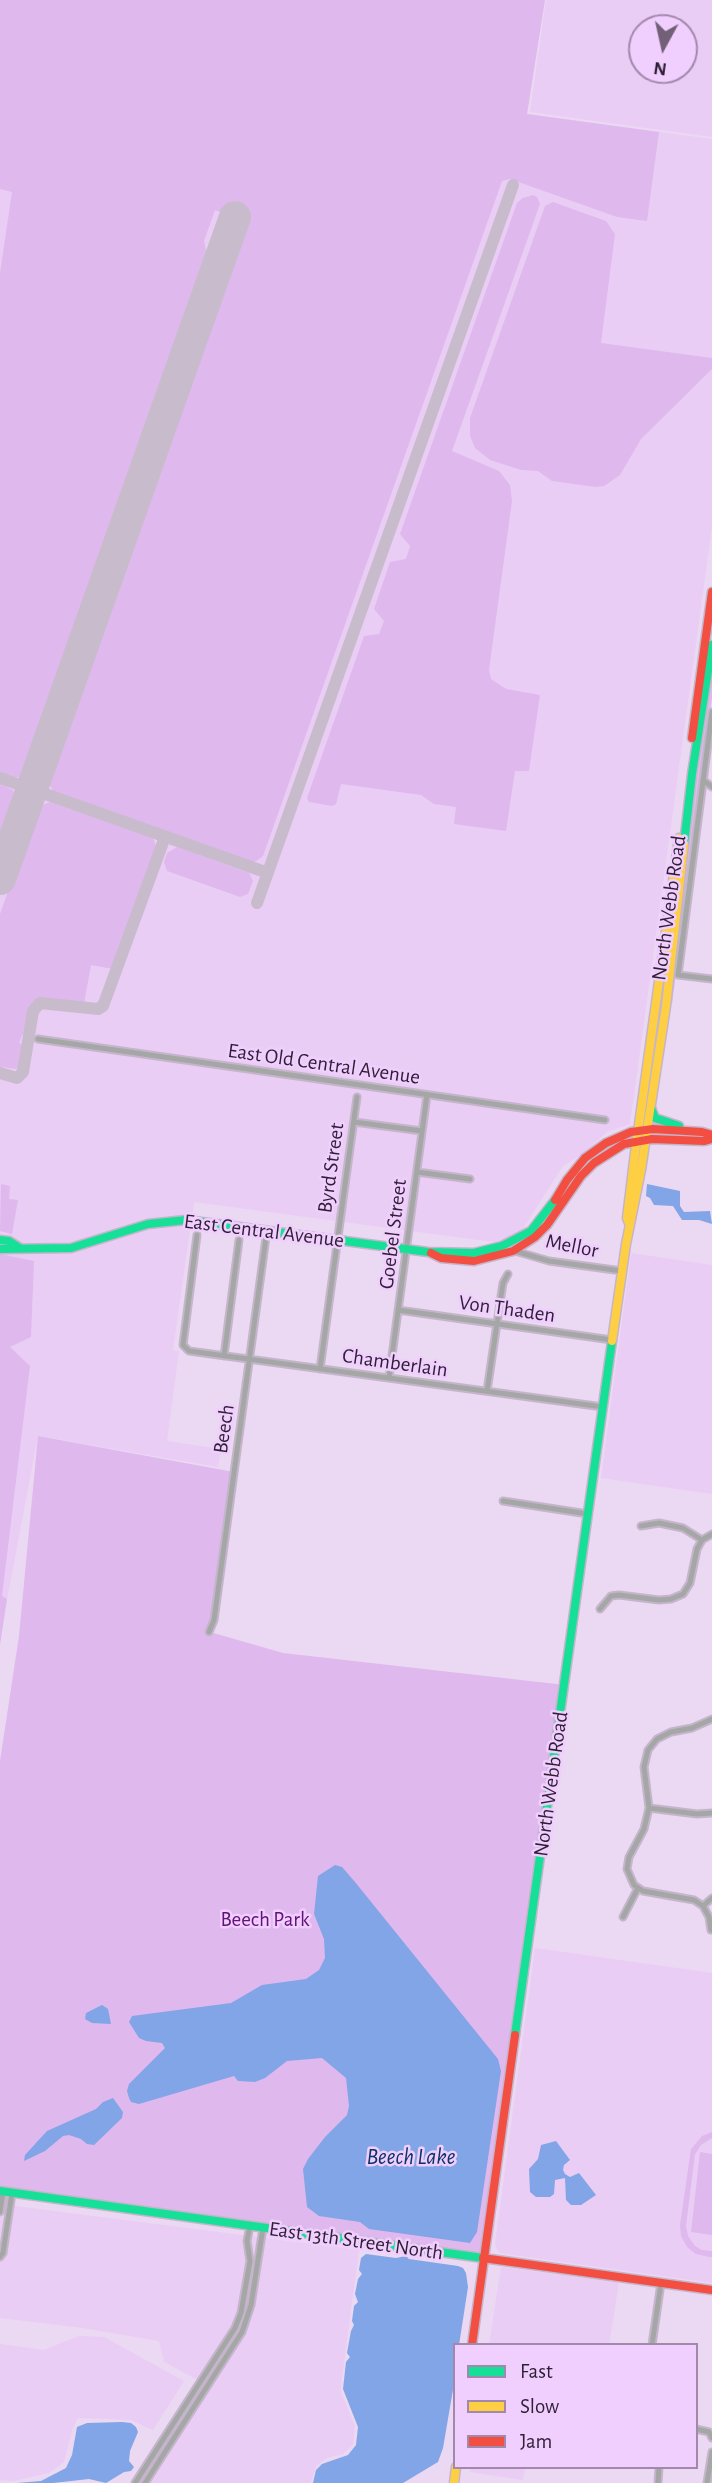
<!DOCTYPE html>
<style>
body{margin:0}
#map{position:relative;width:712px;height:2483px;overflow:hidden;background:#ebd8f2;font-family:"Alegreya Sans",sans-serif}
canvas{display:block}
.legend{position:absolute;left:453px;top:2343px;width:245px;height:126px;box-sizing:border-box;background:#f0cefd;border:2px solid #a388ad;margin:0;padding:9px 12px;list-style:none;font-size:21px;color:#2f1f35}
.legend li{display:flex;align-items:center;gap:14px;height:35px}
.legend b{width:35px;border:2px solid #a388ad}
.north{position:absolute;left:628px;top:14px;width:70px;height:70px;box-sizing:border-box;background:#f0cefd;border:2px solid #a388ad;border-radius:50%;rotate:188deg;font-size:19px;font-weight:700;line-height:28px;text-align:center;color:#2f1f35}
.north::after{content:'';display:block;margin:auto;width:24px;height:32px;background:#716077;clip-path:polygon(50% 0,100% 100%,50% 72%,0 100%)}
</style>
<div id="map">
<canvas width="712" height="2483"></canvas>
<ul class="legend">
<li><b style="height:9px;background:#16e098"></b>Fast</li>
<li><b style="height:9px;background:#ffcf43"></b>Slow</li>
<li><b style="height:9px;background:#f24e42"></b>Jam</li>
</ul>
<div class="north">N</div>
</div>
<script>
const c = document.querySelector('canvas').getContext('2d');
c.lineJoin = 'round';
function fillPath(path, color) {
  c.fillStyle = color;
  c.fill(path, 'evenodd');
}
function poly(rows) {
  const path = new Path2D();
  for (const r of rows) {
    path.moveTo(r[0], r[1]);
    for (let i = 2; i < r.length; i += 2) path.lineTo(r[i], r[i + 1]);
  }
  return path;
}
function strokePath(path, color, width, dash) {
  c.strokeStyle = color;
  c.lineWidth = width;
  c.lineCap = dash ? 'butt' : 'round';
  c.setLineDash(dash || []);
  c.stroke(path);
}
function drawText(font, color, halo, rows, align = 'center') {
  c.font = font + ' "Alegreya Sans",sans-serif';
  c.lineWidth = 5;
  c.setLineDash([]);
  c.textBaseline = 'middle';
  c.strokeStyle = halo;
  c.fillStyle = color;
  for (const [text, x, y, turn = 0] of rows) {
    c.save();
    c.translate(x, y);
    c.rotate((+turn || 0) * Math.PI / 180);
    c.textAlign = isNaN(turn) ? turn : align;
    if (halo) c.strokeText(text, 0, 0);
    c.fillText(text, 0, 0);
    c.restore();
  }
}
fillPath(poly([
 [0,0,544,0,527,114,712,139,712,527,630,1124,607,1132,584,1153,563,1166,522,1230,511,1241,501,1243,194,1202,173,1350,179,1351,167,1441,221,1449,218,1467,38,1436,0,1637],
 [546,0,712,0,712,137,530,112],
 [642,28,684,28,684,70,642,70],
 [631,1253,712,1265,712,1494,601,1478],
 [535,1948,712,1973,712,2283,499,2253,495,2244],
 [0,2204,359,2250,342,2378,341,2392,355,2426,353,2445,343,2454,327,2458,316,2466,311,2483,151,2483,211,2387,164,2362,159,2341,83,2328,0,2318],
 [501,2267,619,2282,609,2345,489,2345],
 [79,2336,104,2337,184,2381,153,2430,130,2420,78,2418,73,2428,64,2462,49,2473,13,2481,0,2480,0,2344,44,2350],
 [470,2467,525,2467,523,2480,470,2472]
]), '#eacdf5');
fillPath(poly([
 [0,0,545,0,527,114,659,132,647,221,617,217,510,179,502,181,263,856,256,861,253,862,54,792,48,783,245,222,215,210,204,241,208,261,27,772,20,777,14,777,0,772,0,273,12,192,0,189],
 [533,195,537,197,540,204,452,451,499,471,510,485,512,501,489,670,491,679,506,689,540,695,529,771,515,771,506,831,454,824,456,807,434,804,421,795,341,784,336,804,332,806,309,802,307,798,364,636,379,634,384,621,374,609,390,562,406,559,410,546,400,534,517,203,523,198],
 [553,202,606,221,615,234,601,343,712,358,712,369,641,439,620,475,604,486,596,487,552,481,538,471,521,470,490,460,475,448,470,436,470,418,545,206],
 [712,661,712,698,672,1004,670,1003,687,838],
 [0,784,13,790,17,800,0,848],
 [50,802,153,838,157,849,113,969,91,965,84,1004,42,999,33,1002,26,1035,22,1035,19,1043,25,1046,21,1067,16,1069,0,1067,0,914,38,807],
 [177,847,249,873,253,881,248,894,240,897,167,871,164,862,167,853],
 [1,1184,10,1186,9,1199,18,1200,12,1234,0,1231],
 [0,1254,34,1261,31,1337,10,1347,30,1366,2,1596,7,1599,0,1645],
 [38,1436,234,1472,210,1632,283,1653,565,1685,484,2258,0,2191,0,1761,19,1636],
 [712,2132,712,2138,701,2145,695,2154,686,2226,688,2236,695,2246,702,2250,712,2251,712,2257,709,2257,696,2254,687,2247,681,2236,680,2225,691,2149,702,2136],
 [700,2152,712,2154,712,2235,691,2232]
]), '#dfb8ee');
fillPath(poly([
 [647,1184,680,1191,680,1206,684,1212,710,1211,712,1224,699,1220,682,1220,673,1206,654,1205,650,1198,646,1196],
 [335,1865,342,1867,355,1882,498,2059,501,2071,477,2232,470,2243,369,2229,360,2222,319,2216,307,2207,303,2169,308,2159,325,2137,347,2115,349,2106,346,2078,322,2058,287,2061,265,2078,255,2082,238,2081,234,2076,139,2104,131,2102,129,2098,127,2091,129,2084,165,2048,162,2043,146,2041,139,2038,129,2022,132,2016,231,2003,262,1985,306,1979,319,1970,325,1958,324,1939,314,1914,318,1876],
 [102,2005,108,2009,111,2024,92,2023,85,2019,86,2013],
 [113,2098,123,2112,122,2118,94,2145,87,2144,81,2139,69,2135,63,2136,45,2151,24,2161,25,2155,47,2131,96,2109,103,2102],
 [556,2141,570,2160,564,2165,563,2170,565,2174,570,2177,579,2173,596,2195,581,2205,571,2205,566,2200,565,2178,555,2180,554,2194,550,2197,536,2197,530,2192,529,2169,538,2159,541,2145],
 [366,2254,396,2258,406,2256,409,2259,458,2266,463,2268,466,2273,468,2287,459,2345,455,2345,455,2378,443,2448,438,2462,403,2483,313,2483,316,2470,322,2464,348,2455,356,2445,358,2427,343,2389,346,2362,350,2357,347,2353,351,2331,354,2325,352,2321,354,2306,358,2302,355,2294,358,2279,362,2274,359,2270,361,2258],
 [87,2423,122,2422,131,2423,136,2427,138,2432,130,2451,129,2461,134,2467,131,2471,124,2472,106,2483,89,2479,53,2483,17,2483,41,2481,66,2468,72,2455,77,2427]
]), '#81a5e6');
strokePath(poly([
 [0,778,268,873],
 [257,903,513,185],
 [0,1073,17,1078,23,1072,33,1011,40,1003,98,1009,103,1006,165,837]
]), '#c8bccc', 12);
strokePath(poly([
 [0,879,235,217]
]), '#c8bccc', 32);
const street = poly([
 [712,712,678,975,712,979],
 [703,780,712,787],
 [38,1039,605,1120],
 [354,1122,422,1131],
 [417,1172,470,1179],
 [197,1235,183,1345,189,1351,603,1407],
 [515,1251,549,1261,622,1271],
 [398,1310,612,1340],
 [224,1356,239,1240],
 [320,1369,357,1097],
 [389,1378,427,1095],
 [487,1391,503,1283,508,1274],
 [503,1501,588,1514],
 [641,1526,659,1523,683,1528,702,1540],
 [600,1609,611,1596,619,1595,659,1600,671,1599,683,1594,690,1583,697,1549,702,1540,712,1534],
 [209,1632,214,1620,267,1230],
 [649,1808,697,1814,712,1813],
 [703,1906,712,1898],
 [623,1917,638,1888],
 [711,1930,709,1917,703,1906,694,1900,643,1891,634,1885,627,1869,629,1857,644,1829,649,1808,644,1767,648,1750,657,1739,671,1732,692,1728,712,1719],
 [0,2212,3,2192],
 [0,2257,3,2253,12,2193],
 [652,2345,661,2283],
 [696,2429,709,2432,712,2438],
 [135,2483,235,2328,241,2313,250,2261,247,2241,250,2226],
 [145,2483,242,2332,251,2305,263,2228],
 [658,2483,659,2467],
 [707,2483,712,2452]
]);
const fast = poly([
 [684,844,692,774,712,645],
 [651,1108,655,1118,679,1126],
 [0,1240,9,1241,20,1248],
 [0,1249,71,1248,148,1224,186,1220,428,1252,474,1253,502,1246,531,1231,555,1200],
 [515,2035,612,1341],
 [0,2191,483,2258]
]);
const slow = poly([
 [629,1223,627,1218,635,1153,679,838],
 [612,1341,626,1244,641,1170,666,1006,684,844],
 [454,2483,456,2467]
]);
const jam = poly([
 [692,738,712,592],
 [555,1200,567,1180,585,1158,606,1143,631,1132,653,1129,702,1132,712,1135],
 [431,1253,441,1258,474,1261,513,1251,535,1237,547,1225,581,1176,594,1163,624,1144,652,1139,704,1141,712,1139],
 [483,2258,712,2290],
 [472,2345,515,2035]
]);
strokePath(street, '#c5b5cb', 9);
strokePath(fast, '#c5b5cb', 11);
strokePath(slow, '#c5b5cb', 11);
strokePath(jam, '#c5b5cb', 11);
strokePath(street, '#a5a7a6', 5);
strokePath(fast, '#16e098', 8);
strokePath(slow, '#ffcf43', 8);
strokePath(jam, '#f24e42', 8);
drawText('21px', '#2f1f35', '#f0cefd', [
 ["North Webb Road",669,908,-82],
 ["East Old Central Avenue",324,1064,8],
 ["Byrd Street",331,1168,-82],
 ["East Central Avenue",264,1231,7],
 ["Goebel Street",393,1234,-83],
 ["Mellor",572,1246,11],
 ["Von Thaden",507,1309,8],
 ["Chamberlain",395,1363,8],
 ["Beech",224,1429,-82],
 ["North Webb Road",551,1784,-82],
 ["East 13th Street North",356,2241,8]
]);
drawText('21px', '#63117b', '#f0cefd', [
 ["Beech Park",265,1920]
]);
drawText('italic 23px', '#0a3367', '#f0cefd', [
 ["Beech Lake",411,2157]
]);
</script>
